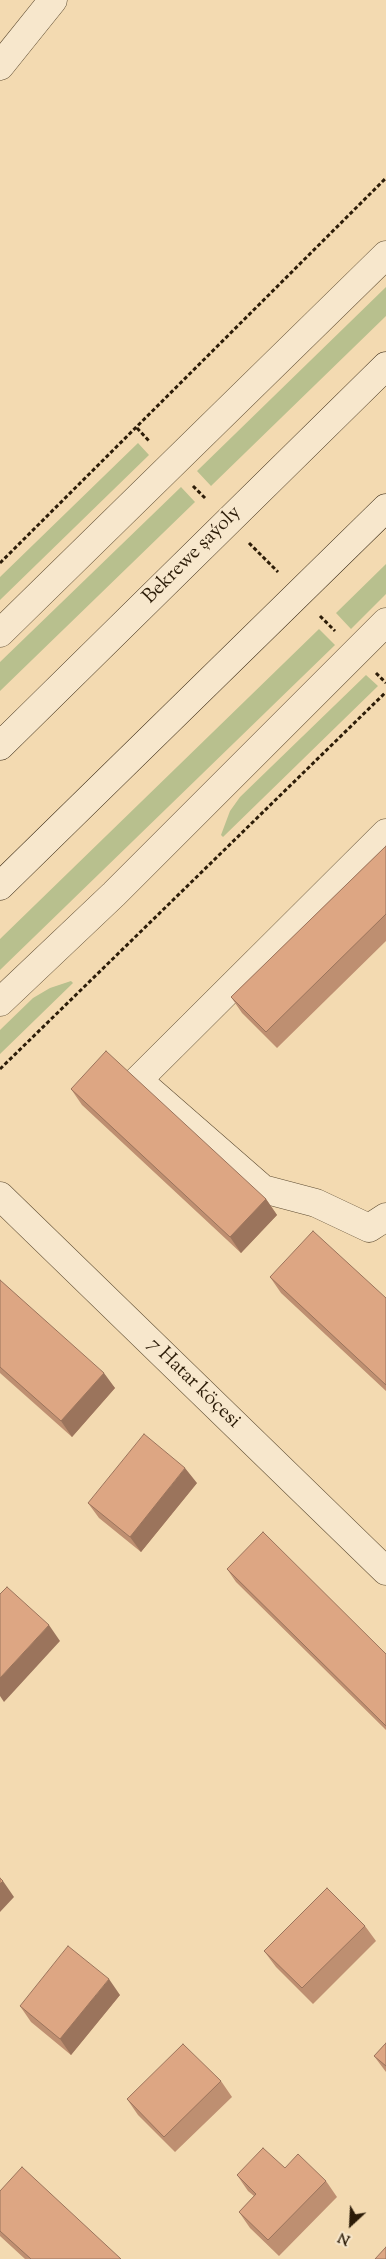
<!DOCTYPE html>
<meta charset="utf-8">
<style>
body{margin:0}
#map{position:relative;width:386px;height:2259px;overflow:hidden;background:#f3dab1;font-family:"Sorts Mill Goudy",serif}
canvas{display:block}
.north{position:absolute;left:326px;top:2199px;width:50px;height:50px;-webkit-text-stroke:4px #f7e7cc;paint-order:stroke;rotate:205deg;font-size:14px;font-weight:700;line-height:20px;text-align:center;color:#2c1c08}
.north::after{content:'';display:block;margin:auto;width:18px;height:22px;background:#2c1c08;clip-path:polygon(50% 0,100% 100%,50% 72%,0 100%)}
</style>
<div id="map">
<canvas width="386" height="2259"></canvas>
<div class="north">N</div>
</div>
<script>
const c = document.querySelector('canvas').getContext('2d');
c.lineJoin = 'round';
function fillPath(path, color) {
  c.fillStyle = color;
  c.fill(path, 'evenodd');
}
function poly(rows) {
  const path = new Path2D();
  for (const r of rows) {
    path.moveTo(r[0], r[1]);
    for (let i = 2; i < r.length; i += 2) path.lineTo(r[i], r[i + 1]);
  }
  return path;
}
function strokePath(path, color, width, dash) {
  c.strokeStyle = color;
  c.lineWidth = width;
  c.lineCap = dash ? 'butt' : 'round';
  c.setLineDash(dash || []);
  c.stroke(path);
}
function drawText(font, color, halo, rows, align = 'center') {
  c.font = font + ' "Sorts Mill Goudy",serif';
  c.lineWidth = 4;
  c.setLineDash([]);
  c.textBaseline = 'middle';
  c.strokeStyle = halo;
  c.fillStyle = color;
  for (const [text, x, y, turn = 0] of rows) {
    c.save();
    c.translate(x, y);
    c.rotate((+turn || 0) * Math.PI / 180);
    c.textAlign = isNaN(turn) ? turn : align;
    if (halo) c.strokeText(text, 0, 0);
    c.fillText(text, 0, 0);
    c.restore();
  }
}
fillPath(poly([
 [386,287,386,316,211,486,197,471],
 [138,443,149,455,0,600,0,577],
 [181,487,195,502,0,691,0,662],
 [386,564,386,594,351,629,336,613],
 [319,629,335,645,0,970,0,939],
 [366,675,378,686,223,837,221,835,230,811,240,797],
 [71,981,73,983,0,1054,0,1030,33,998,50,988]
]), '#b8c08e');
const street = poly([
 [0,66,53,0],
 [0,633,386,255],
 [386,833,138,1080,263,1189,316,1203,369,1228,386,1217],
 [0,1002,114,894,386,622],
 [0,1196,386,1571]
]);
const secondary = poly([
 [0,746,386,366],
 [0,886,386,508]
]);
strokePath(street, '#5e4c32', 29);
strokePath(secondary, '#2c1c08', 29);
strokePath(poly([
 [137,428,150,442],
 [193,486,206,499],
 [249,543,278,572],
 [0,563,386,178],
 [320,616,335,631],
 [376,673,386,683],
 [0,1069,386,692]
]), '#2c1c08', 3, [4, 2.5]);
strokePath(street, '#f7e7cc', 28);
strokePath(secondary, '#f7e7cc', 28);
fillPath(poly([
 [386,846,386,941,277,1048,242,1013,231,997],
 [71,1089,266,1199,277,1215,241,1253,82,1105],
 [270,1277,386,1298,386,1391,281,1293],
 [0,1280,115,1388,72,1437,0,1373],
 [197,1483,141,1552,99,1518,88,1503],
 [227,1569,386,1654,386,1730,236,1582],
 [365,1926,376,1941,313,2004,276,1967,264,1951],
 [120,1995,71,2055,31,2022,20,2006],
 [386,2043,386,2072,374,2056],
 [221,2081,232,2097,175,2152,138,2115,127,2099],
 [285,2168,326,2181,337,2197,279,2256,250,2228,239,2212,254,2196,248,2191,237,2175],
 [0,2191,121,2259,25,2259,0,2236]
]), '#be8f71');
fillPath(poly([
 [266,1199,277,1215,241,1253,230,1237],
 [104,1373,115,1388,72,1437,61,1421],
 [185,1468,197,1483,141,1552,130,1537],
 [49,1625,60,1641,4,1702,0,1696,0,1678],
 [3,1881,14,1897,0,1912,0,1884],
 [109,1979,120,1995,71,2055,60,2039]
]), '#9b745c');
const building = poly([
 [386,846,386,914,266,1032,231,997,386,846],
 [106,1051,266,1199,230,1237,71,1089,106,1051],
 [313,1231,386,1298,386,1385,270,1277,313,1231],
 [0,1280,104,1373,61,1421,0,1367,0,1280],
 [144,1434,185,1468,130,1537,88,1503,144,1434],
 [263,1532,386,1654,386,1726,227,1569,263,1532],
 [7,1587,49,1625,0,1678,0,1594,7,1587],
 [0,1878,3,1881,0,1884,0,1878],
 [327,1888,365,1926,302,1988,264,1951,327,1888],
 [68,1946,109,1979,60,2039,20,2006,68,1946],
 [386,2043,386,2066,374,2056,386,2043],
 [183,2044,221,2081,164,2137,127,2099,183,2044],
 [263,2148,285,2168,298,2154,326,2181,268,2240,239,2212,256,2194,237,2175,263,2148],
 [22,2167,121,2259,31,2259,0,2231,0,2191,22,2167],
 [386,2247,386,2259,375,2259,386,2247]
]);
fillPath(building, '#dda683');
strokePath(building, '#9b745c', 1);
drawText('20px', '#2c1c08', '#f7e7cc', [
 ["Bekrewe şaýoly",193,556,-45],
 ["7 Hatar köçesi",193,1384,44]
]);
</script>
